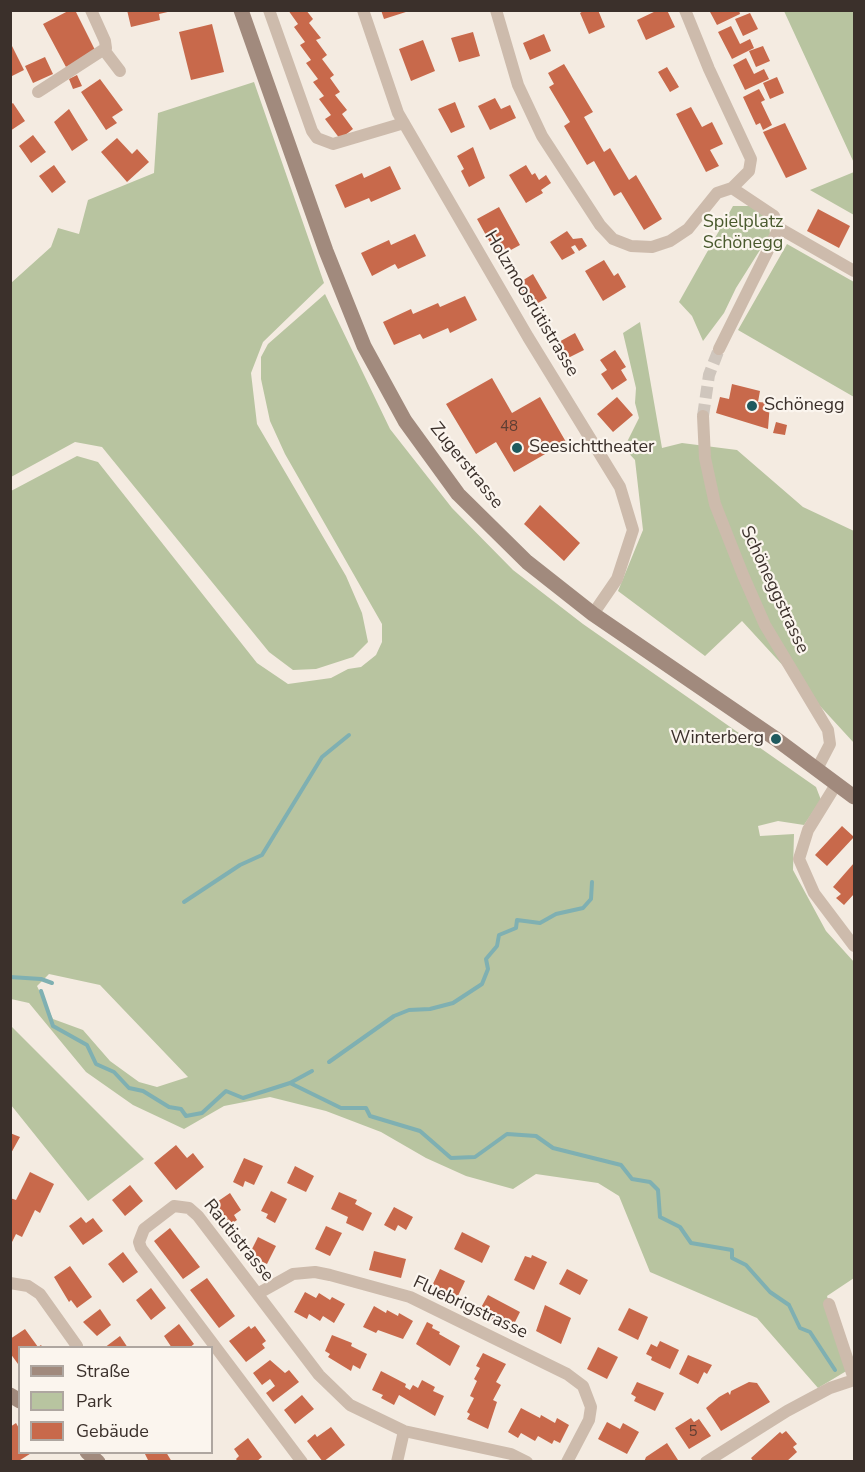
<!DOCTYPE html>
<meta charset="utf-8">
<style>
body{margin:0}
#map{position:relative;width:865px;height:1472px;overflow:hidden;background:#f4ebe1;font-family:"Nunito Sans",sans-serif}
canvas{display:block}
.frame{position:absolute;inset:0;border:12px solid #3b302b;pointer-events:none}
.legend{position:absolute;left:18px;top:1346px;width:195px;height:108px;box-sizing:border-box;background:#fbf5ee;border:2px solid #aea6a0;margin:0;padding:8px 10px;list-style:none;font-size:18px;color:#3b302b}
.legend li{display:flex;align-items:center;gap:12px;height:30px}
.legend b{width:30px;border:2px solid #aea6a0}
</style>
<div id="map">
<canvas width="865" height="1472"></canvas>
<div class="frame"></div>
<ul class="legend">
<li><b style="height:8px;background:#a18a7d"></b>Straße</li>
<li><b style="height:16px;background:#b8c4a0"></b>Park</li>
<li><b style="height:16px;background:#c8694b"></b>Gebäude</li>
</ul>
</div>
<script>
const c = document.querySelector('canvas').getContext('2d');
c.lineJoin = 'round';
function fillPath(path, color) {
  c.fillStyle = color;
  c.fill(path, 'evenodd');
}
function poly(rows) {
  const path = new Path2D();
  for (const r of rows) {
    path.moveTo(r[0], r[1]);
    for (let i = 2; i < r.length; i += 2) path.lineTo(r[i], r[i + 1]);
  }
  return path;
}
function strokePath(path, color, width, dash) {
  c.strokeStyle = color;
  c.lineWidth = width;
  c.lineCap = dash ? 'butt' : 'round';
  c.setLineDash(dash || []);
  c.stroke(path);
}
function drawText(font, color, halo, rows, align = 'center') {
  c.font = font + ' "Nunito Sans",sans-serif';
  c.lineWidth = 4.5;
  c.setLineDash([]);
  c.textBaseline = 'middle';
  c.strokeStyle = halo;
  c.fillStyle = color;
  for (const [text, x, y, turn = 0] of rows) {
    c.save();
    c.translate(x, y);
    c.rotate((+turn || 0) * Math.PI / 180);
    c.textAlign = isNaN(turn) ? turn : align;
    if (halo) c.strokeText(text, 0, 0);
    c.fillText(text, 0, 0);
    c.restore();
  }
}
fillPath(poly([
 [784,11,854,11,854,163],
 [254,82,324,283,263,342,251,373,257,424,346,576,362,613,368,642,353,657,316,669,293,670,269,652,102,447,75,442,11,477,11,283,51,247,58,228,79,234,88,200,154,173,158,113],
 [854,172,854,215,810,190],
 [733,206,754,206,769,222,770,234,736,288,724,313,703,341,692,316,679,302],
 [787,244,854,282,854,397,738,330],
 [325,294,390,429,452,508,513,570,583,624,816,787,821,800,804,825,778,821,758,826,760,836,794,834,793,870,826,931,854,962,854,1278,827,1296,848,1370,818,1388,757,1318,650,1272,619,1196,598,1183,536,1174,513,1189,466,1176,426,1158,381,1132,326,1111,270,1097,224,1106,184,1129,133,1105,86,1072,29,1003,11,999,11,491,77,456,98,462,257,663,288,684,331,678,348,669,361,667,376,655,382,642,382,624,285,454,270,421,261,379,261,357,268,344],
 [49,974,100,985,188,1077,157,1087,139,1082,110,1061,83,1030,53,1019,37,986],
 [640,322,662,448,682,443,737,450,803,507,854,531,854,743,742,621,705,656,618,591,643,530,635,460,624,448,639,418,635,403,636,388,623,333],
 [10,1025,144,1159,88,1201,11,1105]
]), '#b8c4a0');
strokePath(poly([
 [184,902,240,865,262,855,322,757,349,735],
 [10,977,41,979,52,983],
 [41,991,53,1026,87,1045,96,1064,114,1072,129,1088,143,1091,169,1107,181,1109,186,1116,202,1113,226,1091,243,1098,290,1083,312,1071],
 [329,1062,394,1016,409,1010,430,1009,453,1003,482,984,488,969,486,959,497,946,499,935,516,928,517,920,540,923,556,914,583,908,591,899,592,882],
 [290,1083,341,1108,366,1108,370,1116,420,1131,451,1158,475,1157,507,1134,536,1136,553,1148,621,1165,632,1179,650,1182,658,1190,660,1217,680,1227,691,1243,732,1250,732,1258,746,1265,770,1292,789,1305,800,1328,810,1332,835,1370]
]), '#7fb0b2', 4);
fillPath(poly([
 [70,10,75,10,96,52,66,67,43,24],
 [127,10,172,10,172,11,159,14,160,20,131,27],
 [288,10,306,10,313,19,309,23,321,38,316,40,327,55,322,59,334,75,330,78,340,92,335,95,347,110,342,114,353,129,340,139,325,119,331,115,319,99,324,96,313,82,318,79,306,63,311,60,300,45,305,42,294,27,298,24],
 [381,10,409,10,409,11,384,19],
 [585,10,598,10,605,27,589,34,580,13],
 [658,10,667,10,675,27,646,40,637,20],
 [709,10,739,10,740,14,717,25],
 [750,13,758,29,743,36,735,19],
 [212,24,224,72,191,80,179,32],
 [731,26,740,44,750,39,754,48,732,59,718,32],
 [473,32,480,56,459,62,451,38],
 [544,34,551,51,530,60,523,43],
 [423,40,435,71,411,81,399,49],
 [10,42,24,70,10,77],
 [763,46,770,61,756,67,749,51],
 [45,57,53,74,33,83,25,66],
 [746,58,754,74,764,69,769,79,745,90,733,65],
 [564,64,593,112,584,117,604,152,610,148,629,180,636,175,662,219,644,230,621,192,614,196,594,161,587,165,564,126,570,122,549,87,554,84,548,73],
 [667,67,679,87,670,92,658,72],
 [77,75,82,86,73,89,69,79],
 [777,77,784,93,770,99,763,83],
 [100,79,123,110,112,117,117,123,106,130,81,92],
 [759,89,765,100,761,102,772,125,763,130,760,123,756,125,743,97],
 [495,98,501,109,510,105,516,118,490,130,478,106],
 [455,102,465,127,451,133,438,109],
 [13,103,25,121,10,131,10,105],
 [691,107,702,127,712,122,723,144,710,150,719,166,706,172,676,114],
 [69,109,88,140,72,151,54,122],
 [785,123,807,169,786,178,763,132],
 [33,135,46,152,31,163,19,146],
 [117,138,132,154,137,149,149,162,127,182,101,152],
 [473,147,485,178,469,187,461,171,464,169,457,156],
 [54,165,66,182,52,193,39,176],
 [526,165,532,175,535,173,539,180,546,175,551,183,541,190,543,193,526,203,509,175],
 [390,166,401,189,371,202,369,198,345,208,335,185,362,173,364,178],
 [499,207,520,245,498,257,477,219],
 [818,209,850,226,839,248,807,231],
 [567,231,573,239,582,238,587,246,579,251,575,245,571,247,575,253,562,260,550,242],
 [415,234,426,256,398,269,395,264,372,276,361,253,389,240,391,245],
 [604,260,614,276,618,273,626,287,603,301,585,271],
 [533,274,547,298,531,307,517,284],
 [465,296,477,320,450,333,448,328,423,339,420,334,394,345,383,322,411,309,413,314,438,303,440,307],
 [575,333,584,350,566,359,557,343],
 [615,350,626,367,621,370,627,380,612,390,601,374,607,370,600,360],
 [492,378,512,413,540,397,566,442,514,472,496,442,476,454,446,404],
 [732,384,760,391,758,402,770,403,768,429,716,413,720,397,729,399],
 [617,397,633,415,613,432,597,414],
 [776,422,787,425,785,435,773,433],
 [540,505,580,543,564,561,524,524],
 [842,826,854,837,827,866,815,855],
 [854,863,854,894,844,905,836,898,841,894,833,887],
 [10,1133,20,1137,10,1155],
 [176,1145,187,1158,193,1153,204,1167,176,1190,154,1163],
 [244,1158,263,1166,254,1185,245,1181,243,1187,233,1182],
 [295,1166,314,1176,306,1192,287,1183],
 [30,1172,54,1184,40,1213,35,1210,22,1237,16,1234,10,1246,10,1198,16,1200],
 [130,1185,143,1201,125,1216,112,1200],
 [271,1191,287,1199,275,1223,266,1218,268,1214,261,1211],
 [339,1192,357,1200,355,1204,372,1213,363,1231,346,1223,348,1217,331,1209],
 [230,1193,241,1210,234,1215,237,1220,227,1227,211,1206],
 [394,1207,413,1217,406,1230,398,1225,395,1231,384,1225],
 [81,1217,86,1223,93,1218,103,1231,83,1245,69,1226],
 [326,1226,342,1233,330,1256,315,1249],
 [170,1228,200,1267,183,1279,154,1241],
 [462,1232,490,1246,482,1263,454,1249],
 [258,1237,276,1246,267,1264,249,1255],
 [374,1251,406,1259,401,1278,369,1270],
 [123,1252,138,1272,123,1283,108,1264],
 [532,1255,547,1262,534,1290,514,1280,525,1256,531,1258],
 [70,1266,92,1297,77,1308,71,1300,69,1302,54,1277],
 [440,1269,465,1281,456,1300,431,1288],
 [567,1269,588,1280,580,1295,559,1284],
 [207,1278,235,1316,219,1328,190,1290],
 [151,1288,166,1308,151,1320,136,1300],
 [305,1292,316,1298,319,1293,330,1300,332,1297,345,1304,334,1323,323,1316,320,1321,309,1314,307,1319,294,1312],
 [488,1295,520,1312,511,1330,478,1313],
 [545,1305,571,1318,561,1344,536,1331],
 [374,1306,386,1313,387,1310,398,1316,399,1313,413,1321,403,1339,378,1330,376,1333,363,1327],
 [629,1308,648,1317,638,1340,618,1330],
 [100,1309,111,1325,97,1336,83,1322],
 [427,1322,433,1325,432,1328,440,1332,439,1334,460,1346,450,1366,416,1344],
 [179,1324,194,1344,189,1348,172,1348,164,1336],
 [249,1326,251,1329,255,1326,266,1341,262,1344,265,1348,246,1362,229,1341],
 [25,1329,38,1347,41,1345,43,1348,20,1348,18,1364,10,1353,10,1339],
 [332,1335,352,1343,351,1346,367,1354,360,1369,353,1365,351,1371,328,1357,330,1354,325,1351],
 [120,1336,128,1348,104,1348],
 [660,1341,679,1350,670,1369,651,1360,652,1357,646,1354,651,1344,657,1347],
 [598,1347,618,1357,607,1379,587,1369],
 [483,1353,506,1364,496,1382,501,1385,493,1400,497,1402,488,1429,467,1419,470,1414,467,1412,474,1398,470,1396,477,1381,474,1379,480,1368,476,1366],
 [688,1355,712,1365,707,1374,704,1372,698,1384,679,1374],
 [270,1360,285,1373,289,1370,299,1382,273,1402,266,1393,275,1386,270,1379,262,1385,253,1373],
 [381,1371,406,1384,405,1387,410,1390,413,1385,418,1388,422,1380,435,1387,433,1391,444,1396,435,1416,399,1395,394,1405,381,1398,383,1395,372,1390],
 [637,1382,664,1393,655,1411,634,1401,636,1397,631,1394],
 [749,1382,757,1383,770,1402,721,1431,706,1408,719,1397,728,1392,730,1395,731,1391],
 [302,1395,314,1409,295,1424,284,1410],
 [521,1408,540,1418,541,1415,555,1423,557,1418,569,1425,560,1443,554,1440,552,1444,538,1436,535,1441,521,1433,518,1438,508,1432],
 [691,1418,694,1422,699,1419,711,1436,689,1449,675,1428],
 [607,1422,620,1429,623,1423,639,1432,627,1454,598,1439],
 [16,1423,20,1430,20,1452,33,1452,17,1462,10,1462,10,1427],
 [331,1427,345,1445,323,1462,307,1441,315,1434,317,1437],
 [786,1431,797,1444,793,1447,797,1452,786,1462,754,1462,751,1458,780,1432,782,1434],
 [248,1438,262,1457,256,1462,238,1462,236,1459,239,1456,234,1449],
 [667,1443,678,1460,644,1462,646,1457],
 [144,1452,166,1452,172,1462,149,1462]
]), '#c8694b');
strokePath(poly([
 [703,416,709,375,719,349]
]), '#cfc6bd', 12, [12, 6]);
strokePath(poly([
 [269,10,312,131,317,138,333,144,404,123],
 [363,10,398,113,528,337,620,487,633,530,617,579,593,614],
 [496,10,518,85,542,136,600,225,613,239,631,246,652,247,670,241,688,229,717,193,732,188],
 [685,10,709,69,751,159,749,171,732,188],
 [104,50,120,71],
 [38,92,106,48,105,41,91,10],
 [732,188,774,216,779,228,854,271],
 [719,349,779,228],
 [703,416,705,458,715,504,743,575,765,625,828,730,830,744,817,769],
 [837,783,808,830,799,859,814,893,854,946],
 [10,1283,28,1286,40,1294,77,1346],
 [259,1293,293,1274,315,1272,330,1275,410,1297,567,1374,583,1386,591,1407,589,1420,567,1462],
 [829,1304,854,1379],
 [302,1462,141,1248,139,1242,144,1229,174,1206,189,1208,198,1216,319,1375,350,1405,404,1431,511,1454,527,1462],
 [397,1462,404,1431],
 [706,1462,787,1411,830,1388,854,1380]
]), '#cdbbac', 12);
strokePath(poly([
 [241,10,326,251,364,346,405,421,458,494,527,562,593,614,776,739,854,797],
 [10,1395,20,1401],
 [87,1452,98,1462]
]), '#a18a7d', 15);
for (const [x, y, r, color] of [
 [752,406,6,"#1f5a5e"],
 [517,448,6,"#1f5a5e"],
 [776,739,6,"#1f5a5e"]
]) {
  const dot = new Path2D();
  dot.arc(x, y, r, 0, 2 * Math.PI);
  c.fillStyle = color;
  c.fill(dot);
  strokePath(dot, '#fbf5ee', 2);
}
drawText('15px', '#5e3e33', null, [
 ["48",509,427],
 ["5",693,1432]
]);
drawText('18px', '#4a5a2e', '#fbf5ee', [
 ["Spielplatz",743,223],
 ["Schönegg",743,244]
]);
drawText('18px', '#3b302b', '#fbf5ee', [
 ["Holzmoosrütistrasse",531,304,59],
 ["Zugerstrasse",466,466,51],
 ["Schöneggstrasse",774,590,65],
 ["Rautistrasse",238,1241,51],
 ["Fluebrigstrasse",470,1308,25]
]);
drawText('18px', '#3b302b', '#fbf5ee', [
 ["Schönegg",764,406],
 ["Seesichttheater",529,448],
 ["Winterberg",764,739,"right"]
], 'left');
</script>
